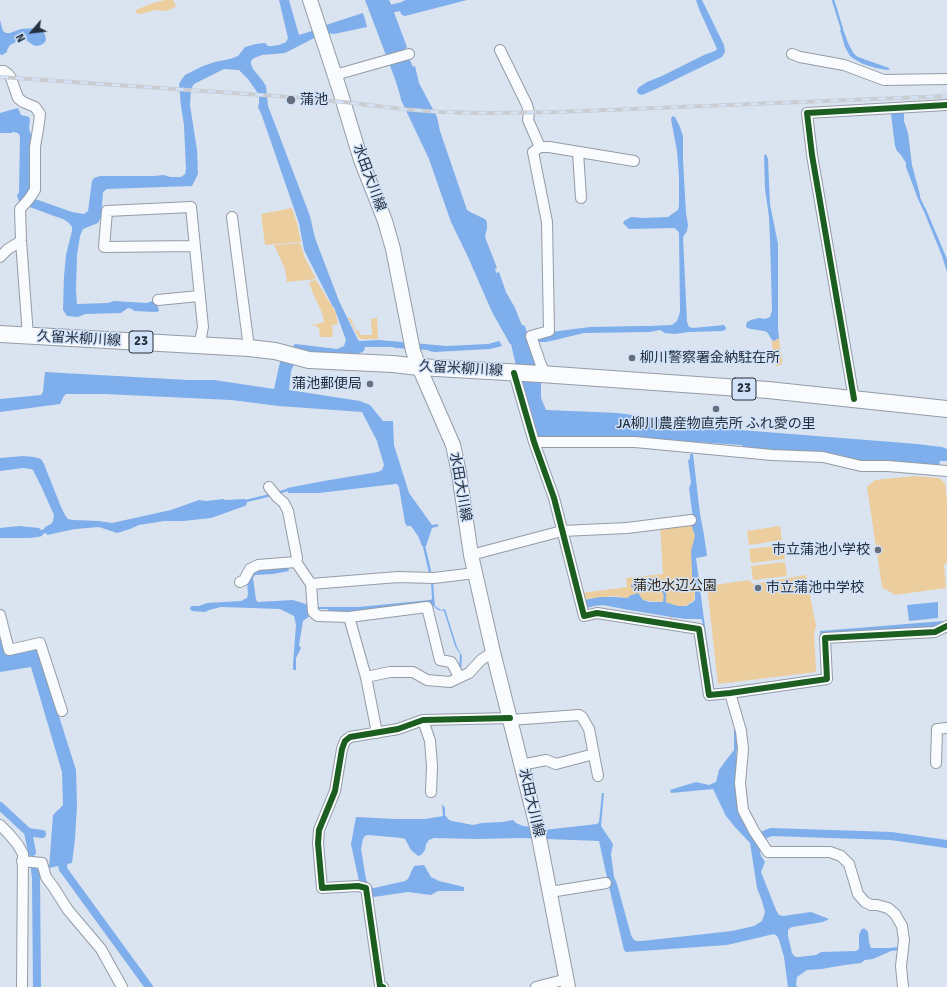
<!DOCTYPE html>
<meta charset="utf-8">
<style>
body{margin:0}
#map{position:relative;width:947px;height:987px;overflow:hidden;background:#dae3f0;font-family:Signika,sans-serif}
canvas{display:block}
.north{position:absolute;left:12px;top:12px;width:40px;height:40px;-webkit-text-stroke:3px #d1e2f9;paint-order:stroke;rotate:242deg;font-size:11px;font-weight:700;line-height:16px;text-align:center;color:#242f3d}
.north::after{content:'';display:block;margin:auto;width:14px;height:18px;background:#242f3d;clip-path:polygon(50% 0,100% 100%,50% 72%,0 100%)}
</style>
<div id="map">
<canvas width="947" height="987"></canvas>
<div class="north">N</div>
</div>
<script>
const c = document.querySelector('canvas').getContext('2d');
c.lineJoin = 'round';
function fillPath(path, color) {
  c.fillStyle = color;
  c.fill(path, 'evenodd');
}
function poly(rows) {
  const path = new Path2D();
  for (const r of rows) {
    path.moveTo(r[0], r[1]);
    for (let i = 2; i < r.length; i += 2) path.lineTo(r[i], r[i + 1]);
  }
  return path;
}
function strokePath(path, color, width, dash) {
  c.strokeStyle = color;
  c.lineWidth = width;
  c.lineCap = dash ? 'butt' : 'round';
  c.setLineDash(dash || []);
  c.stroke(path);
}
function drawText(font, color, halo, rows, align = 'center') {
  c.font = font + ' Signika,"Noto Sans JP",sans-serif';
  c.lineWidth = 3;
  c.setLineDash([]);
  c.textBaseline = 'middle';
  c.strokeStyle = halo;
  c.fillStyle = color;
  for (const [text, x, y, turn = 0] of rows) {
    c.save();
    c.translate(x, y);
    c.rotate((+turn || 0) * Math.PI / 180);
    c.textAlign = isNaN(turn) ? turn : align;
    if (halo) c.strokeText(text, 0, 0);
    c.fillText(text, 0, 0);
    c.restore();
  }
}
fillPath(poly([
 [165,0,173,0,176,6,178,6,166,11,156,10,141,14,136,13,136,10,153,3],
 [292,208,297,223,301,242,265,245,261,214],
 [300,243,305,258,316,279,287,282,285,269,274,245],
 [316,280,335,311,338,324,332,325,333,337,320,337,319,328,317,327,315,325,312,326,312,325,324,322,322,313,312,291,309,282],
 [350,317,356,331,359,331,360,335,372,335,371,319,377,318,378,339,360,339,359,338,348,318],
 [779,338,782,359,782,364,779,366,776,366,772,345,772,340,774,341],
 [915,476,939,478,945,483,947,499,947,563,944,564,946,588,895,595,882,587,867,487,875,480],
 [693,521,693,527,695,533,696,537,692,550,692,582,695,591,694,600,687,605,683,606,678,606,667,603,667,606,672,607,672,609,674,610,672,620,669,620,671,612,669,612,669,608,664,607,665,602,650,601,643,600,639,595,628,598,614,596,586,599,583,598,582,593,627,587,626,578,663,574,660,525],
 [780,526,782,540,749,545,747,531],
 [783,545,785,559,751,563,749,549],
 [785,562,787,576,753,580,751,566],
 [806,575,816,626,814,635,816,672,718,684,707,586,749,580,753,584]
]), '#ecce9e');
fillPath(poly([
 [279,0,289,0,299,35,315,30,326,25,363,13,365,19,367,27,334,34,328,33,316,37,285,53,262,55,254,58,251,61,251,64,253,69,262,80,266,86,268,106,310,216,315,238,339,301,357,338,359,341,379,340,447,346,488,344,499,341,502,346,490,349,435,352,429,351,428,350,396,348,392,347,365,347,364,351,358,354,313,353,295,362,291,371,289,390,360,401,370,405,383,421,393,421,394,445,409,493,432,525,437,524,439,526,432,528,426,546,422,546,418,536,411,526,407,526,405,523,399,487,397,484,395,484,319,493,288,493,287,488,324,481,378,472,382,470,384,465,377,441,362,412,279,406,231,400,105,394,66,394,64,396,60,404,0,412,0,399,41,395,43,392,45,372,188,380,214,380,274,389,280,362,295,344,337,349,344,346,346,340,334,307,333,307,304,250,299,223,262,116,258,107,259,103,259,97,257,92,248,79,239,70,224,69,194,84,191,89,190,105,197,150,198,174,192,186,107,189,103,192,101,217,98,223,83,229,80,236,77,255,76,290,77,304,108,303,114,301,147,303,155,300,159,310,159,311,156,312,134,311,132,309,128,308,121,313,85,314,78,317,67,316,63,310,64,276,66,255,72,231,72,227,69,223,63,219,54,216,27,206,19,201,17,196,19,192,20,136,18,133,13,132,11,133,0,133,0,113,18,108,21,115,29,117,30,120,29,128,32,139,31,154,29,162,32,168,35,199,72,212,84,214,88,211,92,181,94,178,100,176,154,176,164,175,170,177,181,177,185,174,186,169,184,125,181,106,179,84,182,79,185,75,203,66,215,62,230,59,238,56,245,47,256,44,265,43,268,46,272,46,279,45,286,42,288,38],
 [365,0,389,0,390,2,407,47,405,49,413,67,415,66,419,83,437,117,440,131,467,210,472,213,485,219,487,222,487,228,485,237,497,268,495,269,496,273,499,272,506,292,515,308,521,323,522,325,525,326,541,381,541,398,546,410,618,413,728,429,917,444,942,447,947,449,947,461,940,461,939,466,869,463,798,452,744,448,742,445,634,438,537,438,522,392,511,344,510,344,492,312,468,257,451,222,429,159,401,100,400,95,395,79],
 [406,0,467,0,405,16,402,15,399,10,400,4,403,1],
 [696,0,702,0,724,45,725,52,722,57,656,89,642,95,639,94,637,92,637,90,639,87,647,82,662,76,704,55,715,51,717,49,699,9],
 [0,20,3,31,6,33,10,33,21,29,36,28,43,31,45,35,46,40,44,43,41,45,37,46,33,45,26,40,20,40,10,45,7,50,7,52,2,55,1,55,0,54],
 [843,29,848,43,854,54,858,57,889,68,890,69,887,70,876,68,863,64,854,59,850,56,845,47,840,30],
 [893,111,904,112,904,121,908,133,912,165,920,195,920,198,918,199,906,167,906,163,901,155,897,151,895,146,891,114],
 [673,116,675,117,680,127,683,136,683,159,684,178,686,213,688,225,687,231,683,237,687,322,689,327,693,328,724,325,726,328,725,330,723,331,689,332,675,334,665,333,660,330,650,332,584,333,555,340,546,342,537,342,535,334,590,327,641,326,649,326,672,325,677,321,680,312,679,233,677,230,674,228,629,229,623,223,624,221,631,217,643,218,668,217,678,210,679,206,679,176,677,151,671,119,672,117],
 [766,154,768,159,770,204,778,244,778,328,779,338,774,341,772,340,767,332,764,331,751,329,747,328,746,326,747,322,751,320,759,318,765,319,770,317,772,310,770,239,769,217,765,189,764,156],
 [925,207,947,259,947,279,947,272,942,256,923,209],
 [690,454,693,454,700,514,704,535,707,556,696,558,704,619,714,688,715,689,818,675,821,673,820,631,944,621,944,623,937,627,901,628,898,631,873,633,871,630,822,634,823,675,716,692,712,688,702,620,701,619,686,619,671,617,629,610,603,605,594,606,591,607,586,608,584,600,600,597,614,597,628,598,629,597,629,596,638,593,643,600,650,602,665,602,678,606,686,606,693,602,695,600,695,591,692,582,692,570,691,551,695,536,692,527,693,519,689,488,691,483,688,460,690,459],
 [23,456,34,457,41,459,44,464,61,507,65,515,68,519,73,520,99,521,112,523,171,510,199,500,206,501,224,499,225,500,245,499,246,500,247,504,245,506,211,518,183,521,164,521,139,525,130,529,117,533,99,527,75,529,47,535,46,533,43,534,42,536,38,537,29,538,0,538,0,528,19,526,39,528,41,530,44,529,45,527,51,524,53,521,54,515,41,486,33,470,31,469,23,468,0,471,0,458],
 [288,566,289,571,273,574,255,575,253,578,256,600,258,602,293,600,309,605,311,615,303,621,299,645,301,648,296,658,296,670,293,670,293,664,296,625,294,616,280,609,221,607,209,610,205,612,192,611,190,609,191,606,199,606,207,603,241,601,247,598,248,594,247,582,251,573,259,568],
 [431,582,433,582,435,606,441,610,445,609,457,647,462,656,461,672,459,672,460,654,455,646,444,611,438,610,431,604,352,613,329,612,328,609,316,609,316,607,358,607,430,600,432,599],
 [938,602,938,618,909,621,907,605],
 [0,635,5,655,35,648,38,648,45,672,76,770,77,805,75,839,72,863,49,868,53,815,63,805,62,772,31,667,0,672],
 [734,722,736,732,737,745,736,771,736,793,759,847,761,856,765,862,761,872,776,910,779,915,783,916,811,912,829,919,823,922,792,927,790,928,788,930,788,936,792,953,794,956,796,957,799,957,816,955,821,952,856,951,859,949,859,935,861,930,864,928,868,932,869,942,871,948,889,948,899,947,899,950,891,951,873,959,865,960,861,963,845,965,821,969,807,970,797,977,796,984,797,987,788,987,784,957,779,940,777,936,774,934,727,945,626,952,624,950,607,878,599,841,521,838,478,839,434,838,429,840,426,844,425,850,421,855,418,856,411,850,405,839,402,838,368,835,365,836,363,839,361,849,366,879,368,884,371,887,374,888,405,881,408,879,410,875,411,872,414,866,424,865,431,877,439,881,464,887,464,891,438,891,431,895,408,892,374,897,369,894,359,881,351,844,356,817,395,819,425,819,443,816,442,804,445,808,445,815,449,820,452,821,473,825,482,823,502,822,513,820,516,823,523,826,542,828,544,830,597,824,599,822,602,793,604,793,601,826,613,844,611,854,614,877,617,884,631,935,633,939,636,941,642,941,732,931,754,926,762,921,765,912,762,901,757,888,750,843,734,826,726,816,713,789,671,793,670,790,696,782,709,785,716,782,719,770,724,763,734,750]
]), '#7eaeec');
strokePath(poly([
 [833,0,842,29],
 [918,196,925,211],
 [278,493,287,490],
 [246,501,271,495],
 [424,546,431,576],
 [632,586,655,585,658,586,664,592,665,596,664,605]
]), '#7eaeec', 2.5);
strokePath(poly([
 [382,11,428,0],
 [0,806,28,832,42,834],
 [28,832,32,852],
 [754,839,771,832,891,836,947,844],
 [62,865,63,869,149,987],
 [63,869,64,855],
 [35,870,36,878,37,987]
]), '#7eaeec', 8);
const street = poly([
 [500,50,527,105,529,112,528,120,540,147],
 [792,54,800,57,844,65,884,80,947,79],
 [0,71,4,71,8,74,11,78,18,98,23,102,35,107,40,114,39,123,35,147,35,190,29,199,20,209,21,241,28,336],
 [335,75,409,54],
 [578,152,581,198],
 [232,217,249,348],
 [194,246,104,247,107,211,191,207,203,327,199,346],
 [0,257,8,249,21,241],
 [158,300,199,296],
 [514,373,534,442,554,498,584,616,597,613,699,629,709,695,730,693,827,679,825,638,935,632,947,626],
 [546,375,541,365,531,336,549,331,547,222,533,152,540,147,549,147,634,161],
 [854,399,812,155,807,113,947,105],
 [534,442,635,442,772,455,823,457,861,466,888,466,947,471],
 [269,487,277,497,284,503,288,511,297,558,296,562,311,584],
 [471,555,562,531,627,528,691,520],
 [240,582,244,580,250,569,258,565,296,562],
 [0,615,9,650,40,643,62,711],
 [349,617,427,607,440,660,451,662,453,665,459,677],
 [366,677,390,672,413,672,427,680,450,682,469,673,481,660,493,652],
 [730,693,741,731,743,749,740,783,743,810,754,831,768,852,830,852,841,856,849,864,858,894,865,902,871,905,877,905,888,908,895,914,902,926,904,940,901,966,903,987],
 [423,720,430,741,432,766,431,792],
 [510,720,579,715,582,717,589,729,598,776],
 [377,733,366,677,349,617,318,616,313,612,311,584,398,577,434,578,475,573],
 [936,763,937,729,947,728],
 [521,765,546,760,556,764,594,754],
 [0,825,9,834,18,845,23,854,22,987],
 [22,861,42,863,46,877,54,888,68,910,101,949,122,987],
 [550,892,606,883],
 [383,987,380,986,366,888,358,886,322,888,318,843,319,830,335,791,342,749,345,741,350,737,398,729,423,720,510,718],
 [536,987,567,979]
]);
const secondary = poly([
 [310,0,340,91,361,160,385,221,393,249,413,351,419,367,453,445,459,473,471,555,493,652,537,827,568,987]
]);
const primary = poly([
 [0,334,249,348,275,351,309,360,393,364,419,367,541,374,768,390,947,409]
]);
strokePath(street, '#939ca7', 12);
strokePath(secondary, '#939ca7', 16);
strokePath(primary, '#939ca7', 18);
strokePath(street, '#f9fbfd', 10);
strokePath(secondary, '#f9fbfd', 14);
strokePath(primary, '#f9fbfd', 16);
const rail = poly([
 [0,77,291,97,344,102,402,109,438,112,489,113,559,112,947,96]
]);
strokePath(rail, '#c9ccd1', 4);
strokePath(rail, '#d1e2f9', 2.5, [8]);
strokePath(poly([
 [514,373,534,442,554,498,584,616,597,613,699,629,709,695,730,693,827,679,825,638,935,632,947,626],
 [854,399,812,155,807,113,947,105],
 [383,987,380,986,366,888,358,886,322,888,318,843,319,830,335,791,342,749,345,741,350,737,398,729,423,720,510,718]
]), '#1b5e20', 6);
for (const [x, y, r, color] of [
 [291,100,5,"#646e7c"],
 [632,358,4,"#646e7c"],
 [370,384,4,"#646e7c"],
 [716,409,4,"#646e7c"],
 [878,550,4,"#646e7c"],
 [758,588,4,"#646e7c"]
]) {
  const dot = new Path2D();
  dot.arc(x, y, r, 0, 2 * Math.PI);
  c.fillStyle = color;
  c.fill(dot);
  strokePath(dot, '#d1e2f9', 1.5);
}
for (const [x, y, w] of [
 [141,342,24],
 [744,389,24]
]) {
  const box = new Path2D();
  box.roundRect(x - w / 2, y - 11, w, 22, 3);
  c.fillStyle = '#d1e2f9';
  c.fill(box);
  strokePath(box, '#242f3d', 1);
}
drawText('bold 13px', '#242f3d', null, [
 ["23",141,342],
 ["23",744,389]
]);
drawText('14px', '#242f3d', '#d1e2f9', [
 ["蒲池",300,100],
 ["柳川警察署金納駐在所",640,358],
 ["蒲池郵便局",362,384,"right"],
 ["JA柳川農産物直売所 ふれ愛の里",716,424,"center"],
 ["市立蒲池小学校",870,550,"right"],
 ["市立蒲池中学校",766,588]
], 'left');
drawText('14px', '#242f3d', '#d1e2f9', [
 ["水田大川線",369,178,70],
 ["久留米柳川線",79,339,3],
 ["久留米柳川線",461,369,3],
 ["水田大川線",460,487,80],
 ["水田大川線",531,803,77]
]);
drawText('14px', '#342716', '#d1e2f9', [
 ["蒲池水辺公園",675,586]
]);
</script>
